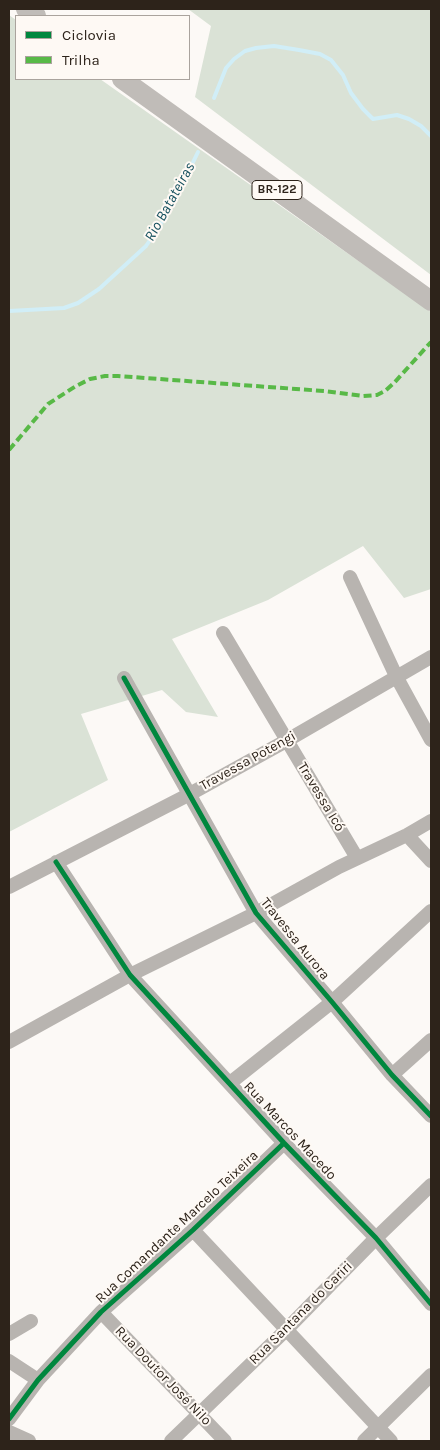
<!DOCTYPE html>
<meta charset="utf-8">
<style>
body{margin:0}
#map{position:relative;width:440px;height:1450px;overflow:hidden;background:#fcf9f6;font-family:Karla,sans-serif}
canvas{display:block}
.frame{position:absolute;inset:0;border:10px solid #2d231a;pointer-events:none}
.legend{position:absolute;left:15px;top:15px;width:175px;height:65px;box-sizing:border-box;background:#fef9f4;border:1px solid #aaa39d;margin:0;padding:6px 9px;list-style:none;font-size:15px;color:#2d231a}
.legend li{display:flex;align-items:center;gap:10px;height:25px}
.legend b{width:25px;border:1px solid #aaa39d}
</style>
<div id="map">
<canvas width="440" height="1450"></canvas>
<div class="frame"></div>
<ul class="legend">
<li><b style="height:6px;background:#00873e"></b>Ciclovia</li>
<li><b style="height:6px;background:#58b947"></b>Trilha</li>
</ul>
</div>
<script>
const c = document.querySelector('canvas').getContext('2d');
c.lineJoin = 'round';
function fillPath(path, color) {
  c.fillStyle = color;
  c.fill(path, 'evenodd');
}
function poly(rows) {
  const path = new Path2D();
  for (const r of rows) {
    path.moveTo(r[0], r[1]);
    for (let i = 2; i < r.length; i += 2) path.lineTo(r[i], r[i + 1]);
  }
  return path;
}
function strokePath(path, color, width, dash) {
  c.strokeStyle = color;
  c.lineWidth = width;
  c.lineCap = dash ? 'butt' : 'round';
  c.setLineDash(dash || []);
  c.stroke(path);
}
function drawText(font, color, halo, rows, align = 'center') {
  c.font = font + ' Karla,sans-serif';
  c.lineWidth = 4;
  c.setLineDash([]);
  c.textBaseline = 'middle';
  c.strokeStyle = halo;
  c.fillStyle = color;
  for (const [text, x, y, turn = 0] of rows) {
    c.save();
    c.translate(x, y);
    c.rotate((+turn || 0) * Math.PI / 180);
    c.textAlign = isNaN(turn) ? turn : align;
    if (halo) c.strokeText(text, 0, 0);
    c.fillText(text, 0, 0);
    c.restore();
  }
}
fillPath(poly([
 [188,9,431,9,431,275,195,97,211,26],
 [9,15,16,20,16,79,100,79,431,312,431,589,404,598,363,546,268,600,172,639,218,717,186,712,162,690,81,714,108,780,9,832]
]), '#dae2d6');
strokePath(poly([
 [214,98,226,68,234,59,245,51,256,48,274,46,299,50,320,54,331,60,343,75,351,93,363,109,373,119,397,115,409,119,421,126,431,136],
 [9,311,64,308,78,303,99,289,146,246,164,219,180,189,198,152]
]), '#d1eef7', 4);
strokePath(poly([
 [350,577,396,676,431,740],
 [223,633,357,858],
 [124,678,256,913,332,1002,392,1075,431,1116],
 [407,835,431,861],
 [56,862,130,975,284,1143,376,1238,431,1304],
 [9,887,188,795,286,741,431,657],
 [9,1042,130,975,256,913,339,867,407,835,431,821],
 [392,1075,431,1040],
 [230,1083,332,1002,431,911],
 [193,1230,391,1441],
 [101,1312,225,1441],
 [9,1334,31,1321],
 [9,1361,38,1380],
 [9,1419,38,1380,101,1312,193,1230,284,1143],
 [9,1432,29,1441],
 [171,1441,286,1330,376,1238,431,1185],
 [364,1441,431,1375]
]), '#b8b4b0', 14);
strokePath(poly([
 [26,9,36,16],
 [122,79,431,301]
]), '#c0bcb8', 20);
strokePath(poly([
 [9,450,48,404,76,386,90,379,105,376,118,376,324,391,363,396,377,395,385,391,394,383,431,342]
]), '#58b947', 4, [8, 4]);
strokePath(poly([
 [124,678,256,913,332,1002,392,1075,431,1116],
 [56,862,130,975,284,1143,376,1238,431,1304],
 [9,1419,38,1380,101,1312,193,1230,284,1143]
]), '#00873e', 5);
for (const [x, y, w] of [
 [277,190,50]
]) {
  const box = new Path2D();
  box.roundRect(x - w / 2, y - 9.5, w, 19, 4);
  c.fillStyle = '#fef9f4';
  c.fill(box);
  strokePath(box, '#2d231a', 1);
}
drawText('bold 12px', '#2d231a', null, [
 ["BR-122",277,190]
]);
drawText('14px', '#2d231a', '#fef9f4', [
 ["Travessa Potengi",248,761,-29],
 ["Travessa Icó",321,797,59],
 ["Travessa Aurora",295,939,51],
 ["Rua Marcos Macedo",290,1131,47],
 ["Rua Comandante Marcelo Teixeira",177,1227,-43],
 ["Rua Santana do Cariri",301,1313,-45],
 ["Rua Doutor José Nilo",163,1376,46]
]);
drawText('italic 15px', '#16515f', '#fef9f4', [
 ["Rio Batateiras",170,202,-61]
]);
</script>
